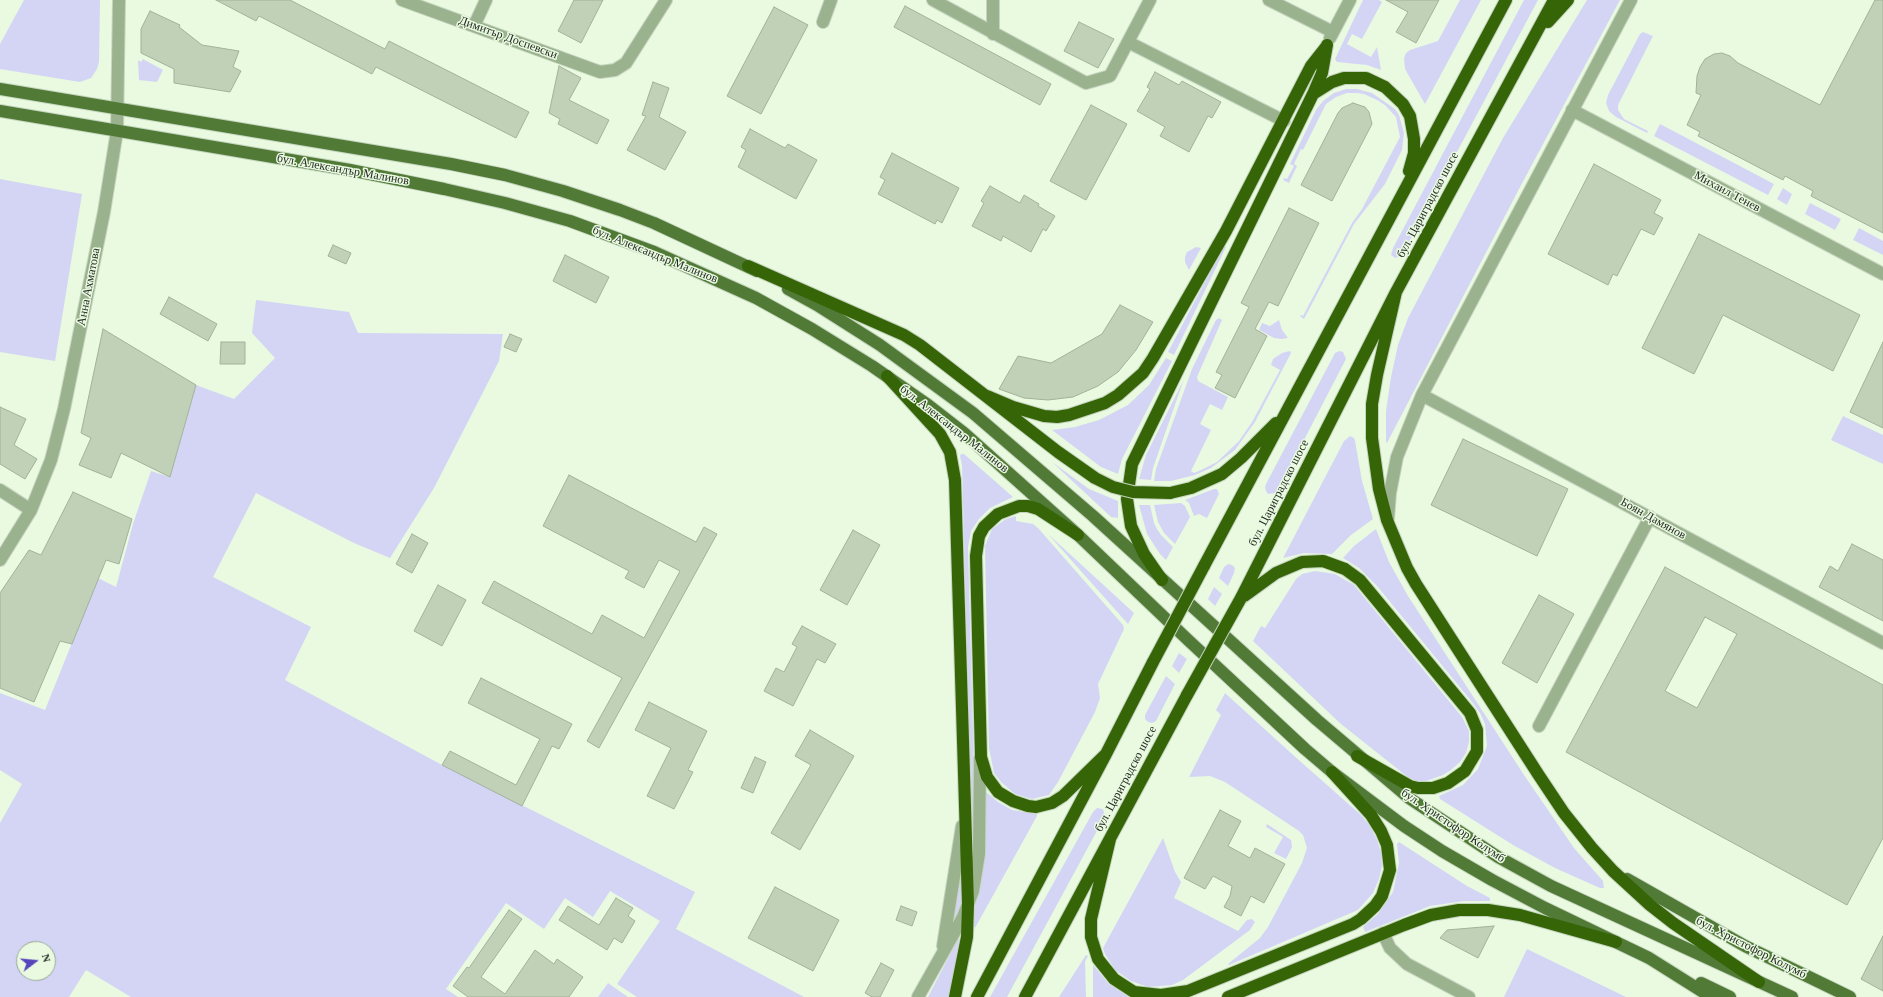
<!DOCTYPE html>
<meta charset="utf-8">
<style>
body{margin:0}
#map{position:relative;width:1883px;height:997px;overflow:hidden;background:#e9fae1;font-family:"Times New Roman",serif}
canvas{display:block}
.north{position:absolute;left:16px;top:941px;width:40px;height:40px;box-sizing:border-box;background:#e9fae1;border:1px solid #9ba795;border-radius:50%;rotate:74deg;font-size:11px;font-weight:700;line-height:16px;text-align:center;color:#252b22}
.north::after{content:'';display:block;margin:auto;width:14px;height:18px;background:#5644bc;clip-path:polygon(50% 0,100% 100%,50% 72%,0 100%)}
</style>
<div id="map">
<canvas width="1883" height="997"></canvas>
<div class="north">N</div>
</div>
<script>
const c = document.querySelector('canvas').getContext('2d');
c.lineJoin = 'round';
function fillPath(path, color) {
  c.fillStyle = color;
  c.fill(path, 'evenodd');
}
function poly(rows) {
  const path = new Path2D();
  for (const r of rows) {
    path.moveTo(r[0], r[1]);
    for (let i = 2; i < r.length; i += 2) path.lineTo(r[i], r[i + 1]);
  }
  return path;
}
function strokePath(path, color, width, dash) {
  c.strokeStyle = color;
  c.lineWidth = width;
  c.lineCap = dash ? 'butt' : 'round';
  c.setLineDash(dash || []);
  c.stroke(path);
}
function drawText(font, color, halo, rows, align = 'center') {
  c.font = font + ' "Times New Roman",serif';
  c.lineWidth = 3;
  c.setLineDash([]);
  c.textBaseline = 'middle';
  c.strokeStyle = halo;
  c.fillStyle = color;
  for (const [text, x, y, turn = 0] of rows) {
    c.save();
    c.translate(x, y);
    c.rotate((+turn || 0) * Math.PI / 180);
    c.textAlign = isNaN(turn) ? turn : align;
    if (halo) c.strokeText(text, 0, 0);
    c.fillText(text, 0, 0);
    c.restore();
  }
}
fillPath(poly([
 [24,0,100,0,99,62,97,69,91,78,80,82,0,69,0,44],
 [1363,0,1379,0,1382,2,1362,39,1352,34,1347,44,1371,57,1377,47,1381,70,1367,65,1337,62,1335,59],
 [1460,0,1481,0,1425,104,1405,69,1404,58,1406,53,1410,50,1438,41],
 [1524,0,1538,0,1409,242,1401,256,1395,258,1391,255,1393,248],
 [1587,0,1620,0,1519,189,1387,443,1386,442,1386,411,1391,377,1398,345,1408,318,1503,138],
 [1643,32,1653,36,1618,105,1618,110,1624,119,1648,131,1647,133,1616,117,1609,111,1606,103,1608,95,1640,34],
 [143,59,163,70,157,82,139,80,138,60,141,62],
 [1346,89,1357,89,1372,93,1395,109,1399,115,1404,133,1402,150,1385,184,1354,224,1304,319,1300,316,1301,315,1303,316,1352,223,1362,209,1400,137,1396,117,1386,106,1379,101,1364,94,1357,93,1347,93,1336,97,1326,104,1303,150,1301,149,1294,164,1297,166,1289,183,1283,180,1284,178,1287,179,1294,166,1290,164,1316,110,1323,101,1334,93],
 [1660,124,1774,184,1768,195,1654,136],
 [0,179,82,194,55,361,0,352],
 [1783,188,1792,194,1787,205,1777,199],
 [1810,203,1841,219,1835,230,1805,214],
 [1859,228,1883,241,1883,255,1853,240],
 [1224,246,1226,247,1174,355,1168,352],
 [1196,247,1201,248,1189,270,1185,262,1185,257,1187,252],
 [256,300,349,312,358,333,503,334,499,361,434,488,390,558,354,543,256,493,213,577,311,627,285,680,442,765,695,892,676,929,804,997,637,997,617,984,660,921,610,891,593,917,565,898,544,929,506,903,446,989,458,997,131,997,86,970,69,997,0,997,0,823,22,784,0,770,0,693,45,710,98,578,116,587,133,524,151,471,170,477,196,385,234,399,275,358,252,333],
 [24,949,48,949,48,973,24,973],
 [1219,318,1222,320,1197,377,1198,381,1228,397,1222,410,1210,404,1200,424,1211,430,1191,471,1194,473,1201,470,1217,462,1239,441,1252,422,1280,370,1271,365,1273,359,1282,353,1290,351,1291,353,1255,422,1235,450,1211,468,1195,475,1171,481,1154,481,1156,469,1192,369,1216,320],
 [1279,320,1282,330,1288,338,1282,339,1274,338,1259,330,1262,323,1270,326],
 [1339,351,1343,352,1346,359,1279,488,1276,493,1268,494,1266,491,1265,487,1267,482,1335,353],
 [1166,358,1172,361,1122,459,1118,474,1101,467,1052,430,1075,427,1099,420,1128,405,1149,385],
 [1184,379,1153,468,1151,480,1139,479,1146,455],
 [1843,416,1883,435,1883,464,1831,440],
 [1350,436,1354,438,1355,441,1362,481,1373,519,1351,535,1332,554,1304,553,1283,558,1344,441],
 [961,454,964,454,1013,497,990,508,979,519,971,531,968,547,976,837,974,840,972,837,962,465,960,456],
 [1052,462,1089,489,1118,501,1118,518,1111,517],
 [1214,489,1217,489,1219,494,1207,518,1199,514,1194,516,1189,503,1185,500],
 [1181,503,1185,506,1190,517,1175,544,1164,533,1158,522,1154,505],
 [1139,505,1150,505,1154,523,1157,529,1161,535,1173,547,1166,560,1160,554,1147,534],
 [1016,516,1016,521,1033,524,1038,528,1123,625,1124,629,1098,684,1100,698,1095,712,1058,782,1049,795,1032,799,1015,794,1001,782,994,773,989,748,985,546,992,529,1006,519],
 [1376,529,1389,562,1408,596,1524,775,1574,848,1603,881,1604,888,1600,888,1555,868,1513,845,1440,799,1439,796,1463,785,1478,769,1487,746,1485,724,1480,713,1472,702,1377,586,1359,568,1343,558,1354,546],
 [1048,534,1134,613,1128,624],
 [1228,564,1232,565,1235,568,1234,573,1228,586,1219,578,1224,567],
 [1315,571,1335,574,1354,585,1462,717,1469,731,1469,742,1466,753,1460,762,1451,770,1443,775,1426,781,1417,781,1409,778,1341,724,1253,641,1261,626,1265,628,1296,579,1302,574],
 [1214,587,1222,594,1215,606,1208,599],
 [1179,653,1187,659,1179,673,1172,666],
 [1166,676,1175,684,1156,721,1152,723,1148,722,1145,719,1145,715],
 [1225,693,1292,754,1361,815,1370,826,1377,840,1381,852,1382,865,1379,879,1373,893,1358,910,1229,965,1228,964,1260,938,1268,927,1302,863,1307,848,1303,835,1299,831,1225,782,1210,776,1189,777,1221,715,1216,710],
 [985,791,998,802,1012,810,1037,814,1037,816,975,928,973,923,975,901,980,885,985,854],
 [1097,808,1103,809,1105,816,1007,997,990,997,1093,812],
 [1267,824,1291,840,1292,847,1286,859,1274,853,1283,837,1266,827],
 [1163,838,1175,872,1181,882,1174,898,1238,931,1247,920,1252,919,1255,922,1250,930,1183,980,1172,985,1148,987,1131,981,1115,970,1105,954,1103,948],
 [1399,842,1467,886,1490,898,1490,901,1464,901,1430,906,1365,932,1363,927,1378,914,1393,892,1399,863,1397,844],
 [961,866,963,907,952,929],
 [958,939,963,942,950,997,928,997],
 [1527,949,1626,997,1504,997],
 [1086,955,1088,956,1085,962,1086,997,1059,997],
 [1093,965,1109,984,1129,997,1093,997],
 [608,983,628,997,598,997]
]), '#d4d5f5');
const building = poly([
 [216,0,290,0,385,49,389,41,529,112,516,138,376,67,372,74,259,16,256,21,216,0],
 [574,0,603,0,581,43,558,31,574,0],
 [1386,0,1439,0,1416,43,1396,32,1408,12,1386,0],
 [1875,0,1883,0,1883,233,1811,196,1813,191,1785,176,1783,180,1698,136,1700,132,1687,125,1701,95,1696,93,1697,76,1700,67,1705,59,1714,54,1722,53,1730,56,1738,63,1820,105,1875,0],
 [905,6,1051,84,1040,105,894,27,905,6],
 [774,7,808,25,761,114,727,96,774,7],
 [150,11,180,25,179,27,202,45,239,51,233,67,241,71,230,92,174,83,174,69,141,53,141,29,150,11],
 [1079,22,1114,39,1098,68,1064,51,1079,22],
 [559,66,581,78,569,100,609,120,597,144,558,124,560,119,549,113,559,66],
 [1155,72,1179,85,1182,81,1221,102,1212,118,1208,116,1189,152,1160,136,1165,127,1137,111,1150,89,1147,87,1155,72],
 [653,82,669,88,659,117,686,132,665,170,627,150,646,116,642,115,653,82],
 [1353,103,1365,107,1369,112,1372,124,1332,201,1301,185,1338,113,1342,108,1353,103],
 [1091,105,1127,124,1086,200,1050,181,1091,105],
 [750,129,785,148,788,144,817,160,796,199,738,167,746,150,741,147,750,129],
 [892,153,959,188,942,223,937,220,935,224,878,194,885,180,880,177,892,153],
 [1594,164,1661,200,1654,213,1663,218,1654,235,1641,229,1617,276,1613,274,1608,285,1548,254,1594,164],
 [990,186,1020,203,1024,195,1039,204,1038,206,1055,216,1046,231,1043,229,1031,252,1003,236,1001,241,972,226,984,203,981,201,990,186],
 [1289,208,1319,223,1278,306,1269,302,1255,329,1267,336,1235,398,1215,388,1222,375,1216,372,1249,307,1241,303,1289,208],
 [1699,234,1860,315,1833,371,1723,315,1694,374,1642,348,1699,234],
 [333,245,351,253,346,264,328,256,333,245],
 [565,255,609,277,596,303,553,281,565,255],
 [169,297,217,324,208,341,160,314,169,297],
 [1120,305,1153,322,1136,350,1118,372,1098,386,1073,397,1048,400,1024,398,999,389,1018,356,1051,363,1102,334,1120,305],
 [103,329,196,385,170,477,121,453,111,478,79,465,91,438,81,433,103,329],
 [510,334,522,339,516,352,504,347,510,334],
 [221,342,245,342,245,364,220,364,221,342],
 [1883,342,1883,428,1850,412,1883,342],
 [0,407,26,419,14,445,37,459,25,479,0,464,0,407],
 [1463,439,1568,489,1537,556,1431,505,1463,439],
 [569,475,696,542,704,527,717,534,599,748,587,741,622,678,482,603,494,581,592,634,602,615,644,638,680,571,659,560,644,588,625,578,629,571,543,526,569,475],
 [73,492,132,519,119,564,106,560,72,644,60,641,34,702,0,688,0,593,29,550,41,555,73,492],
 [853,530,880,545,847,605,820,590,853,530],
 [412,534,428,543,412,573,396,564,412,534],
 [1852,544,1883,560,1883,621,1819,587,1830,566,1838,571,1852,544],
 [1665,567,1883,685,1883,838,1847,905,1566,752,1665,567],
 [1705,617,1737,634,1697,708,1665,691,1705,617],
 [438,585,466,600,442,646,414,631,438,585],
 [1539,595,1574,614,1537,683,1502,663,1539,595],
 [802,626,836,644,825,663,817,659,793,706,764,691,776,668,784,672,797,647,792,644,802,626],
 [481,678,572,724,559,749,552,746,522,806,442,765,450,751,516,785,540,739,468,703,481,678],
 [649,702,707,731,688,770,693,772,674,809,647,796,671,748,635,730,649,702],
 [810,730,854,756,800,850,771,833,811,765,795,756,810,730],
 [755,757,766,762,753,793,741,788,755,757],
 [1220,810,1241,821,1228,846,1250,858,1255,848,1285,864,1264,903,1251,896,1241,916,1224,907,1230,896,1232,886,1213,876,1205,889,1184,878,1220,810],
 [775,887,839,920,813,971,748,938,775,887],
 [616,898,633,908,628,916,635,921,622,943,614,938,607,950,559,920,568,906,599,925,616,898],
 [901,906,917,912,912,926,896,920,901,906],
 [509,910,522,919,481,977,505,994,535,950,554,964,557,959,583,977,569,997,468,997,453,986,467,967,469,968,509,910],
 [1494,926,1478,958,1440,938,1447,930,1494,926],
 [1883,936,1883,991,1861,979,1883,936],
 [881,963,894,970,880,997,872,997,865,993,881,963]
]);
fillPath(building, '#c1d1b8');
strokePath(building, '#a2b29a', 1);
const minor = poly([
 [402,0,600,72,615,70,626,63,666,0],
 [933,0,1086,83,1110,76,1150,0],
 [993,0,993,34],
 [1269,0,1333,32],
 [823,22,831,0],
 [474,26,486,0],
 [1330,38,1350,0],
 [1128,42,1284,121],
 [1572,110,1883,274],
 [1422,395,1883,643],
 [0,490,31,510],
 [1388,519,1390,493,1397,457,1422,395,1631,0],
 [0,560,31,510,51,460,64,409,104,212,117,131,119,0],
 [1539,726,1650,517],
 [1383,933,1390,948,1407,964,1469,997],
 [943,946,962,826],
 [918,997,963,917,973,891,979,854,980,758]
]);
const major = poly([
 [0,89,451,164,505,175,563,191,620,210,654,223,757,271],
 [0,111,350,170,444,189,505,203,570,221,654,252,756,298,812,329,872,366,928,405,964,433,1078,535,1187,639,1305,749,1332,772,1404,826,1442,851,1492,880,1545,908,1649,958,1711,997],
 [788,289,817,305,880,345,973,413,1093,516,1317,720,1409,798,1498,857,1551,886,1792,997],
 [1627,879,1745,946,1850,997],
 [1701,983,1730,997]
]);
const highway = poly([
 [1548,22,1568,0],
 [1313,94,1332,82,1344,78,1366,78,1385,87,1403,104,1410,116,1414,139,1414,153,1409,171],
 [748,266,904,335,920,345,1058,452,1095,478],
 [1396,292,1377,375,1372,404,1372,438,1379,489,1387,520,1407,568,1416,584,1538,774,1564,813,1592,848,1613,871,1650,905,1673,923,1759,982],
 [887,376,940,434,950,452,955,480,968,904,967,937,955,997],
 [987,396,1013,407,1044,416,1057,417,1069,415,1105,403,1118,395,1143,373,1153,358,1226,231,1311,66,1326,47],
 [1170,493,1191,488,1222,474,1241,458,1276,423],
 [1078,535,1038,509,1028,506,1019,506,998,514,984,527,979,536,976,556,981,757,987,777,998,792,1013,801,1028,806,1036,807,1052,803,1063,796,1106,754],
 [1204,566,1506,0],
 [1162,580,1144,554,1131,526,1127,499,1132,464,1313,94,1322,73,1327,45],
 [1243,597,1276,573,1302,562,1323,561,1345,569,1360,580,1470,713,1477,730,1477,751,1465,771,1448,783,1433,788,1418,788,1410,786,1357,756],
 [1241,598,1396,292,1554,0],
 [1110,839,1091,919,1091,937,1098,959,1114,979,1134,992,1161,995,1188,991,1353,924,1361,919,1375,906,1382,896,1390,870,1387,845,1381,831,1371,815,1332,772],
 [977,997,1106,754,1153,662],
 [1025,997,1187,695],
 [1228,997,1404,925,1431,915,1459,910,1488,910,1520,915,1616,942]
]);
strokePath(minor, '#c6d5bf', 14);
strokePath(major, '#c6d5bf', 14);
strokePath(highway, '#c6d5bf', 14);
strokePath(minor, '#9bb28e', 12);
strokePath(major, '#507a35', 12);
strokePath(highway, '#356507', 12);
const highwayBridge = poly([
 [1095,478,1113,487,1133,492,1170,493],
 [1153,662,1204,566],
 [1187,695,1241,598]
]);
strokePath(highwayBridge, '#c6d5bf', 14, []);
strokePath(highwayBridge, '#356507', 12);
drawText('12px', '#252b22', '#e9fae1', [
 ["Димитър Доспевски",508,38,20],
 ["бул. Александър Малинов",343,170,10],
 ["Михаил Тенев",1727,192,28],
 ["бул. Цариградско шосе",1428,205,-62],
 ["бул. Александър Малинов",655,255,22],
 ["Анна Ахматова",89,287,-79],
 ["бул. Александър Малинов",954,429,38],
 ["бул. Цариградско шосе",1279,493,-63],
 ["Боян Дамянов",1653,519,29],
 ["бул. Цариградско шосе",1126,779,-62],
 ["бул. Христофор Колумб",1453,826,34],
 ["бул. Христофор Колумб",1751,948,27]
]);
</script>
